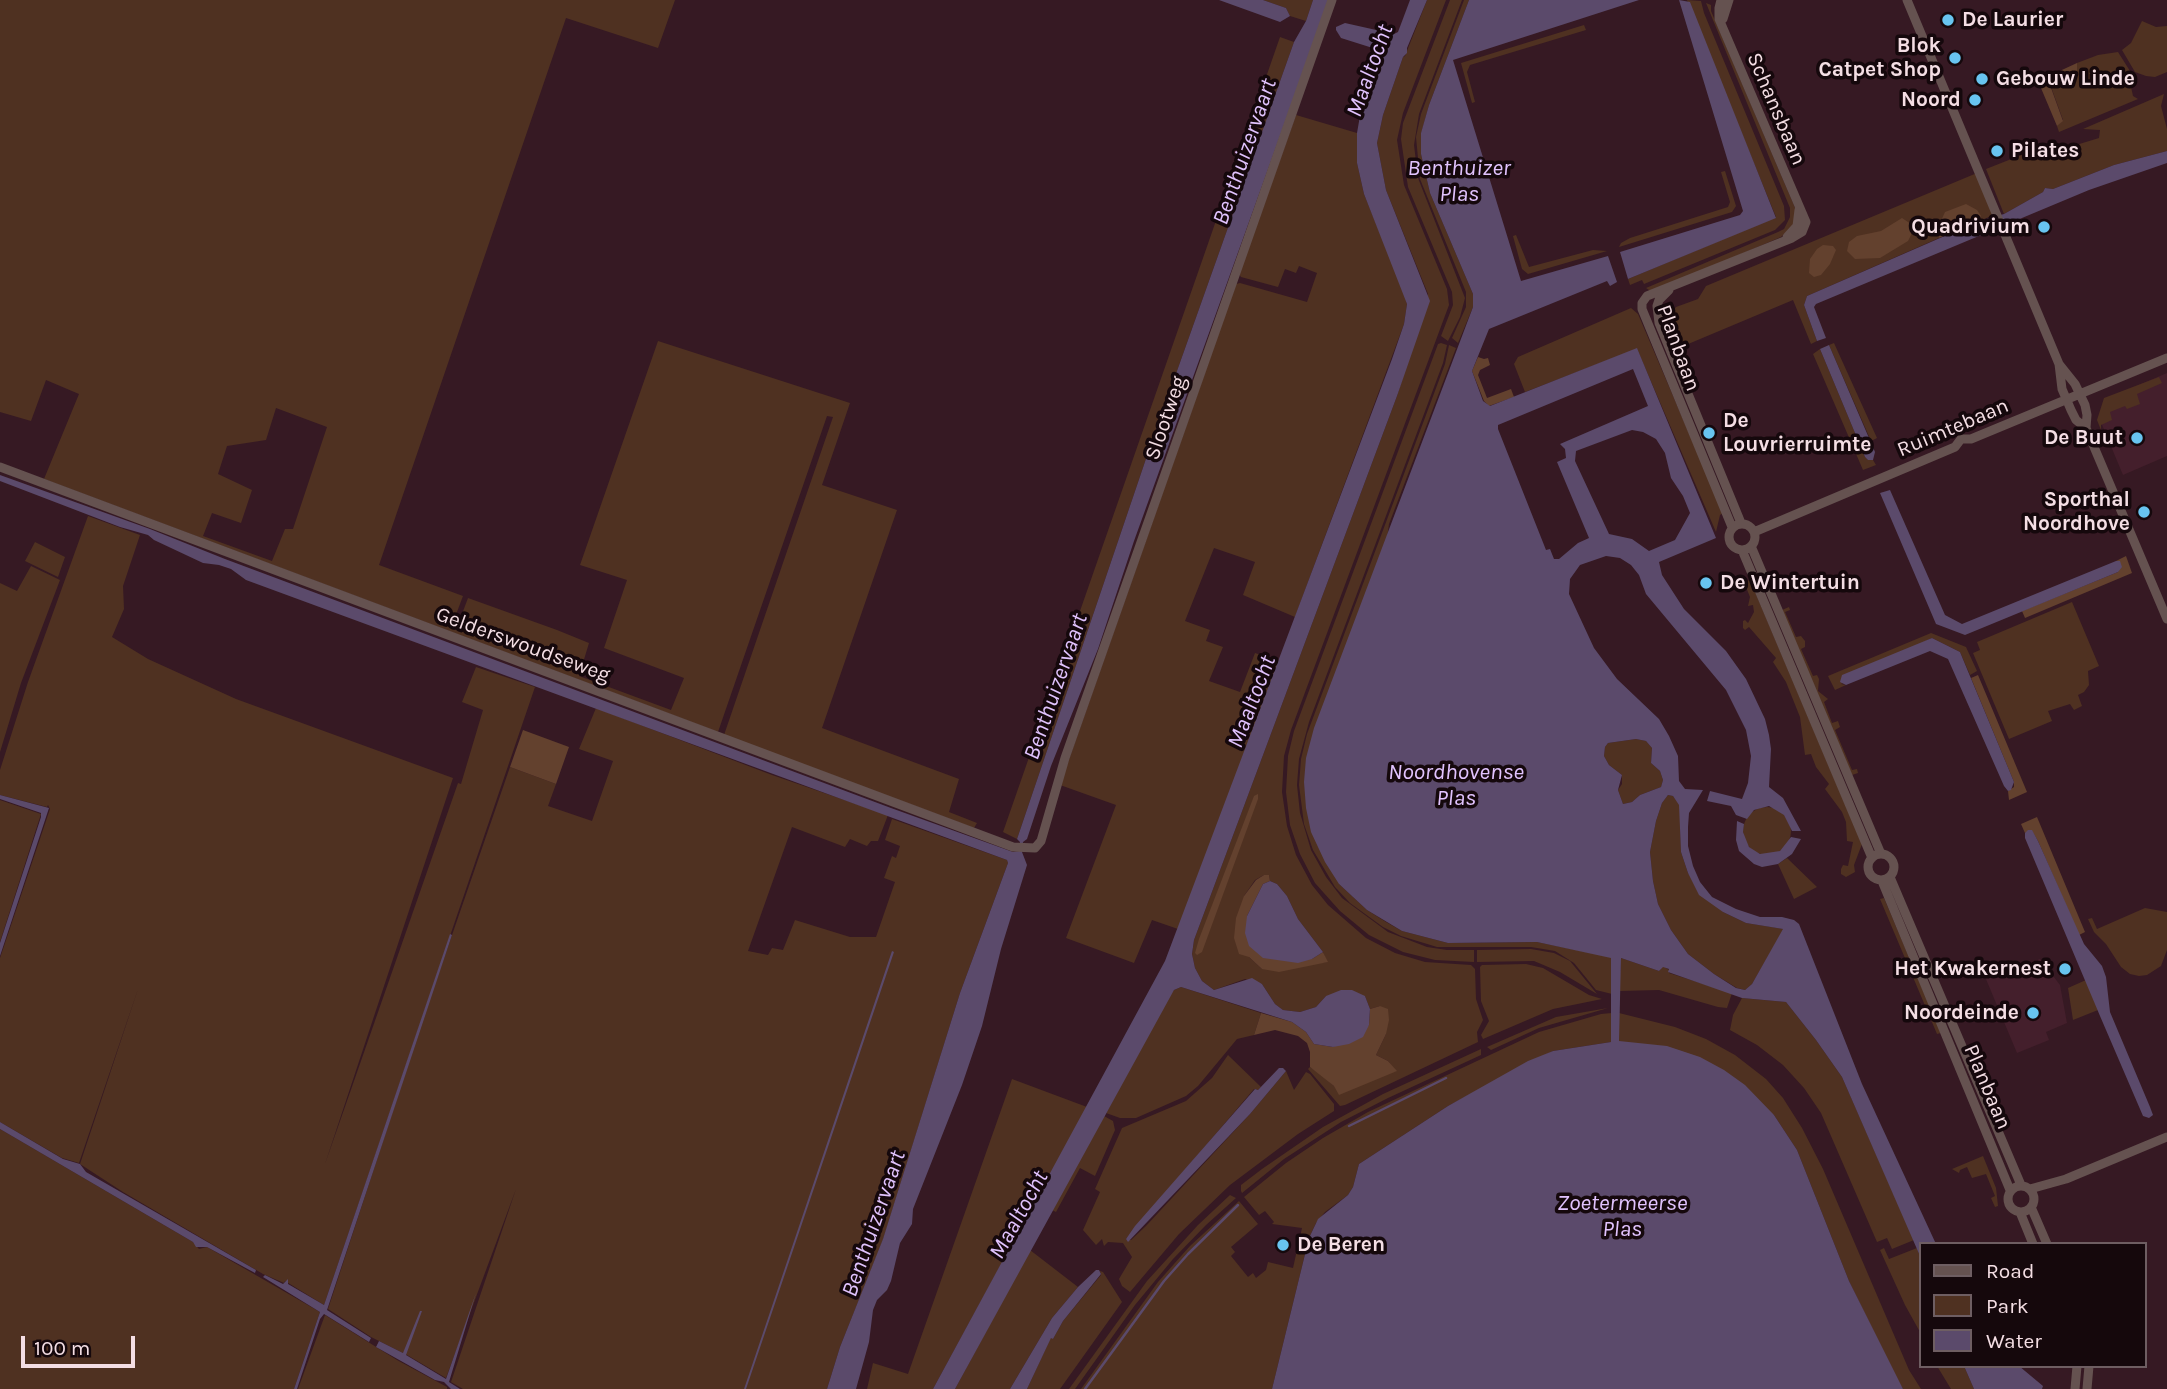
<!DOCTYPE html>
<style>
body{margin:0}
#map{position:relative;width:2167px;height:1389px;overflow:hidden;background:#361923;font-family:Karla,sans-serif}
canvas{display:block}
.legend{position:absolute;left:1919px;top:1242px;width:228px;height:126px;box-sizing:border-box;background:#15080c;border:2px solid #6e5e62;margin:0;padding:9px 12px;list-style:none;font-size:21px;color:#f4dee4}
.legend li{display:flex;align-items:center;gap:14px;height:35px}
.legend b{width:35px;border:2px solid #6e5e62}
.scale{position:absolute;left:21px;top:1336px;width:114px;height:32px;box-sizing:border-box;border:4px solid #f4dee4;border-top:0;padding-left:9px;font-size:21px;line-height:24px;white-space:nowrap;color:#f4dee4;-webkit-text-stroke:5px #15080c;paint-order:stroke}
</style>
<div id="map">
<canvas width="2167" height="1389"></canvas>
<ul class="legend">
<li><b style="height:9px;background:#655250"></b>Road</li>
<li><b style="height:19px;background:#4f3121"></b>Park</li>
<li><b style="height:19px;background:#5b4a6b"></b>Water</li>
</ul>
<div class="scale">100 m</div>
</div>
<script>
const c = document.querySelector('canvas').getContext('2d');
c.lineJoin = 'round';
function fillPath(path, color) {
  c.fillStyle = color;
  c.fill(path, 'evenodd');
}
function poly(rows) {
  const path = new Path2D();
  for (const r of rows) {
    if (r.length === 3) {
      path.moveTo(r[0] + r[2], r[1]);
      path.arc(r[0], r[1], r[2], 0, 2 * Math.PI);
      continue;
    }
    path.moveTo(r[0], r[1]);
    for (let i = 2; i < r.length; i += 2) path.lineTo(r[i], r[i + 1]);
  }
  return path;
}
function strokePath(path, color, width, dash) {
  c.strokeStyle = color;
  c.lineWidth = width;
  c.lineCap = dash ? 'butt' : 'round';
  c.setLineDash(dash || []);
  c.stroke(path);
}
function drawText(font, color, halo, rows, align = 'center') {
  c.font = font + ' Karla,sans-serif';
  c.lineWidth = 7;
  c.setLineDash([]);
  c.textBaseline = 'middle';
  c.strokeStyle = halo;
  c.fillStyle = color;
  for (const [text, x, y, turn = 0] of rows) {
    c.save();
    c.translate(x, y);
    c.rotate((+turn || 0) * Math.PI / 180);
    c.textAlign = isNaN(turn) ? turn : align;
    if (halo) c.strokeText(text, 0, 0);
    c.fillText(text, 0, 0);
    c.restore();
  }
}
fillPath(poly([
 [2167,373,2167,456,2123,475,2100,420,2108,398],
 [2040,959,2060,985,2067,1023,2046,1032,2049,1040,2017,1053,1983,972,2009,961,2020,966]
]), '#441f2c');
fillPath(poly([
 [0,0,675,0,658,48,566,18,379,565,463,596,451,628,456,630,468,598,557,630,589,643,579,676,671,710,684,678,604,648,627,580,580,565,658,341,850,403,822,485,897,510,822,728,959,779,949,812,977,823,974,828,724,735,833,417,827,416,718,732,44,479,79,394,46,380,31,421,0,412],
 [276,408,327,427,293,529,285,529,272,561,203,536,212,513,241,523,252,490,218,474,227,446,266,440],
 [1263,0,1313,0,1306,21,1290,16,1286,8],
 [1427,0,1446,0,1403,113,1397,140,1404,185,1447,289,1449,305,1291,730,1284,756,1282,792,1287,826,1296,855,1312,885,1328,905,1366,938,1395,953,1425,962,1471,965,1475,969,1476,999,1483,1020,1477,1032,1478,1042,1345,1105,1340,1106,1308,1069,1310,1067,1321,1074,1334,1086,1396,1071,1388,1061,1376,1055,1386,1034,1380,1006,1370,1009,1365,996,1326,996,1316,1007,1300,1012,1283,1010,1275,1004,1262,984,1245,979,1214,990,1202,981,1195,968,1192,954,1194,940,1397,396,1428,294,1386,190,1377,143,1383,115,1403,57,1405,56],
 [1264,875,1269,875,1270,881,1277,884,1287,896,1298,919,1323,952,1327,962,1262,969,1249,957,1244,896,1255,880],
 [1450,0,1462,0,1419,114,1414,145,1418,178,1465,298,1460,317,1448,341,1441,336,1453,305,1452,292,1408,187,1401,139,1403,123],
 [1464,0,1469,0,1429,105,1421,134,1421,154,1430,193,1473,294,1473,307,1458,343,1452,338,1466,307,1466,292,1420,179,1416,137,1421,114],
 [1687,0,1701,1,1704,13,1784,206,1785,220,1775,230,1644,284,1642,280,1630,285,1628,279,1776,217],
 [1706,3,1711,5,1711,11,1796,210,1793,226,1781,237,1652,292,1646,288,1778,232,1784,229,1790,217,1790,208],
 [2142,21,2156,27,2167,26,2167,72,2155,77,2146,76,2135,72,2122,50,2131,43],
 [1584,25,1586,30,1470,65,1467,72,1475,102,1472,103,1461,63],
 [1280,37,1294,42,1151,444,1017,839,1003,832],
 [2118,52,2130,71,2128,73,2133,96,2138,99,2059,132,2057,126,2063,120,2050,84,2077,72,2077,63,2098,55],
 [2164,94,2161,106,2167,129,2167,151,2114,165,2053,189,2045,188,2043,192,2004,214,1986,169,2024,154,2037,157,2099,138,2100,130,2083,129],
 [1296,115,1357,133,1357,163,1364,194,1405,295,1407,304,1404,324,1295,617,1243,595,1255,562,1214,548,1185,621,1210,630,1206,641,1223,647,1209,681,1240,692,1255,653,1279,661,1178,929,1152,920,1134,963,1066,938,1116,805,1060,785,1236,284,1240,283,1307,302,1317,273,1299,266,1296,273,1285,269,1278,287,1241,277,1239,274],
 [1725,171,1736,206,1732,212,1619,247,1621,243,1630,238,1728,207,1730,202,1721,172],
 [1977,173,1994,215,1979,221,1981,216,1940,223,1939,238,1807,296,1804,305,1817,341,1811,344,1793,300,1681,347,1669,316,1676,307,1698,299,1706,286],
 [1516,235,1529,267,1593,250,1607,251,1528,274,1522,269,1513,236],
 [1631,308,1638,314,1723,513,1720,515,1716,532,1637,349,1525,392,1514,364,1518,357],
 [1441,343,1447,345,1443,363,1309,722,1299,759,1297,785,1300,813,1311,850,1326,877,1342,898,1388,932,1427,947,1447,950,1474,950,1474,962,1435,960,1403,952,1369,935,1340,911,1315,883,1300,854,1290,825,1286,792,1288,756,1294,731,1438,344],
 [1834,343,1877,438,1871,441,1829,345],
 [1449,345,1456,348,1389,524,1339,884,1367,910,1386,922,1402,931,1448,943,1537,942,1611,957,1612,994,1596,990,1574,963,1555,951,1531,947,1437,947,1401,936,1383,927,1350,903,1335,887,1313,850,1304,824,1299,785,1301,759,1307,734,1445,364],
 [1820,349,1865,457,1868,460,1873,460,1876,465,1863,470,1813,354],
 [2159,377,2162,383,2137,394,2140,404,2127,409,2125,406,2110,412,2112,420,2101,425,2101,430,2097,420,2104,398],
 [88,516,140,535,123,586,124,609,112,637,148,659,236,699,453,778,325,1164,458,783,461,784,483,710,462,702,476,667,535,687,324,1305,285,1281,284,1283,263,1274,123,1192,80,1164,138,989,79,1163,62,1158,0,1122,0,958,50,809,48,805,47,807,0,795,0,770,28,682],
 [35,542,65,557,58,577,25,561],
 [31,566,60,580,21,683,0,752,0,583,17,591],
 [1750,580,1862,844,1854,865,1855,872,1846,877,1841,874,1841,869,1843,865,1848,866,1853,842,1847,841,1846,822,1842,812,1825,789,1829,784,1816,767,1811,754,1805,755,1800,717,1786,682,1773,662,1776,658,1749,627,1745,630,1743,628,1743,621,1745,620,1748,623,1754,612,1753,605,1748,606,1750,597,1744,582],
 [2072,602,2099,666,2088,671,2089,685,2084,692,2078,695,2082,706,2074,710,2070,704,2048,711,2052,721,2009,739,1973,653,1980,650,1977,642],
 [1789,607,1790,610,1785,612,1796,637,1801,636,1805,641,1805,647,1801,649,1813,676,1817,675,1819,679,1818,691,1828,699,1824,702,1832,723,1838,721,1840,727,1835,730,1852,770,1857,769,1858,773,1852,775,1782,610],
 [1931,633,1966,647,1977,671,1970,675,1960,652,1932,638,1841,684,1846,685,1835,690,1828,676],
 [596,708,772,775,888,815,878,841,871,841,867,846,850,839,845,847,792,827,748,951,768,955,772,948,783,950,795,920,850,937,876,937,895,882,884,878,892,856,896,858,900,846,885,840,892,819,1007,860,1008,863,960,993,883,1240,840,1347,827,1389,463,1389,451,1382,516,1189,446,1378,407,1355,371,1337,328,1309,422,1022,510,767,556,784,548,806,592,821,613,761,579,749],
 [1636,739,1646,741,1652,748,1651,763,1660,771,1663,780,1661,787,1640,795,1632,802,1623,804,1618,790,1622,784,1622,775,1609,765,1604,756,1605,747,1608,743],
 [1668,795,1673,796,1680,805,1681,852,1688,873,1723,912,1746,923,1784,929,1752,984,1745,990,1737,988,1714,974,1688,954,1671,930,1658,904,1653,881,1650,852,1656,821,1662,803],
 [0,800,41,814,0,942],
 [1767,831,24],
 [1787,858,1817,887,1794,899,1778,864],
 [1884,898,1941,1033,1937,1034,1880,899],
 [2145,908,2167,912,2167,950,2161,966,2147,975,2139,976,2130,974,2121,967,2106,944,2094,932,2088,919,2092,918,2097,929],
 [1531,949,1554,953,1570,961,1597,994,1560,972,1534,961,1477,962,1477,950],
 [1621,958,1659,971,1663,966,1669,970,1669,973,1732,993,1727,1008,1718,1007,1659,990,1619,991],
 [1526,964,1543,968,1589,995,1602,999,1553,1009,1483,1039,1481,1035,1489,1021,1481,1001,1480,967,1482,965],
 [2086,980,2098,1010,2073,1020,2068,988],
 [1181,987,1261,1013,1254,1035,1237,1039,1198,1086,1186,1096,1136,1118,1120,1118,1106,1113,1169,996,1174,990],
 [1742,998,1786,1002,1816,1040,1842,1077,1914,1240,1892,1249,1887,1238,1877,1242,1821,1113,1804,1088,1783,1065,1757,1045,1730,1030,1733,1015],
 [1608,1008,1539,1028,1491,1050,1487,1047,1556,1017],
 [1612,1013,1611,1042,1553,1051,1448,1106,1359,1164,1353,1187,1348,1195,1325,1212,1316,1223,1309,1238,1272,1389,1081,1389,1158,1282,1190,1246,1239,1201,1258,1224,1231,1247,1235,1252,1231,1256,1248,1277,1253,1273,1256,1278,1266,1270,1268,1262,1293,1268,1302,1228,1272,1224,1274,1222,1265,1211,1259,1215,1244,1197,1286,1163,1323,1138,1368,1112,1539,1032,1601,1014],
 [1619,1013,1675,1027,1706,1039,1735,1055,1766,1079,1783,1098,1802,1128,1823,1169,1909,1370,1921,1389,1903,1389,1895,1376,1849,1281,1797,1150,1774,1115,1619,1042],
 [1481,1049,1481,1055,1388,1098,1341,1122,1284,1159,1242,1193,1241,1191,1241,1185,1262,1169,1323,1127,1383,1094],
 [1228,1055,1261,1087,1258,1090,1254,1089,1126,1239,1131,1240,1146,1226,1250,1114,1286,1071,1294,1090,1306,1072,1310,1074,1334,1104,1334,1111,1298,1134,1230,1185,1179,1234,1130,1292,1122,1286,1119,1279,1132,1257,1123,1243,1108,1242,1104,1246,1102,1239,1096,1245,1083,1230,1100,1192,1095,1189,1122,1128,1186,1101,1212,1078],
 [1012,1079,1087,1107,933,1389,867,1389,873,1363,908,1374],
 [1104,1116,1113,1121,1115,1130,1095,1176,1080,1168,1056,1212,1052,1210],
 [0,1129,193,1242,199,1249,207,1247,320,1312,294,1389,0,1389],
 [1983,1156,1996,1188,1998,1206,1995,1207,1991,1198,1995,1196,1986,1174,1972,1178,1967,1167,1960,1170,1959,1173,1952,1169],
 [1230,1195,1236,1198,1206,1225,1173,1259,1135,1305,1075,1389,1069,1389,1147,1281,1198,1225],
 [1884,1248,1889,1259,1917,1248,1920,1256,1920,1332,1905,1305,1880,1250],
 [1030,1250,1078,1287,1052,1318,1010,1389,955,1389],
 [1100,1271,1103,1272,1122,1302,1060,1389,1027,1389,1051,1337,1053,1339,1063,1321,1101,1275],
 [325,1315,397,1360,447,1387,447,1389,298,1389],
 [1937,1366,1964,1366,1974,1389,1951,1389]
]), '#4f3121');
fillPath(poly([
 [2077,63,2077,72,2050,85,2063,121,2057,126,2038,81],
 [1966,204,1977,210,1981,216,1979,221,1939,238,1940,223,1945,212],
 [1902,218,1911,224,1914,229,1908,241,1880,258,1855,259,1847,251,1849,242,1857,236,1881,231],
 [1823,245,1833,246,1836,250,1830,264,1821,275,1814,277,1809,273,1810,259,1817,249],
 [1478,357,1484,359,1488,358,1490,365,1480,370,1478,375,1487,398,1511,389,1514,397,1489,406,1484,401,1472,371],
 [2126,556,2132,573,2025,618,2022,611,2118,572,2120,561,2116,561],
 [1978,675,2027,792,2009,800,2008,791,2014,787,2014,782,1971,678],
 [523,730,569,747,556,784,510,767],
 [1258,794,1258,799,1202,952,1197,955,1195,953,1199,939,1254,796],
 [2037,817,2085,932,2079,935,2038,841,2032,831,2025,833,2021,824],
 [1264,875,1269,875,1270,881,1263,884,1247,916,1312,959,1323,952,1328,962,1279,972,1262,969,1249,957,1239,954,1234,938,1236,918,1244,896,1256,880],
 [1380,1006,1388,1009,1389,1020,1386,1034,1376,1055,1388,1061,1397,1071,1339,1095,1334,1086,1310,1067,1310,1052,1307,1043,1298,1036,1275,1030,1254,1035,1261,1013,1292,1022,1306,1032,1314,1044,1333,1047,1369,1025,1370,1009]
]), '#63412e');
fillPath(poly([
 [1219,0,1263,0,1286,8,1290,16,1280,22],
 [1313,0,1329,0,1134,541,1098,649,1051,766,1027,839,1023,842,1022,852,1027,865,1001,949,982,1026,962,1085,913,1209,912,1224,900,1243,891,1281,887,1290,877,1300,873,1310,869,1342,856,1389,827,1389,840,1347,883,1239,960,993,1008,863,1007,860,246,580,231,569,219,565,203,563,154,540,148,535,120,527,0,481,0,475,150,529,225,559,891,808,1013,852,1019,851,1020,842,1017,839,1151,444,1294,42,1306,21],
 [1410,0,1427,0,1407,48,1407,53,1403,57,1383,115,1377,143,1386,190,1430,301,1397,396,1194,940,1192,954,1195,968,1202,981,1214,990,1252,978,1262,984,1275,1004,1283,1010,1300,1012,1316,1007,1326,996,1341,990,1352,990,1365,996,1370,1009,1369,1025,1363,1037,1349,1044,1333,1047,1314,1044,1306,1032,1292,1022,1181,987,1174,990,955,1389,933,1389,1165,961,1392,359,1404,324,1407,304,1364,194,1357,163,1357,133,1361,110,1382,56,1379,50,1341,38,1336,30,1336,27,1345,23,1394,34,1398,32],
 [1469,0,1639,0,1453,60,1521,281,1608,256,1617,282,1610,286,1607,281,1489,329,1472,371,1483,401,1490,406,1637,348,1716,538,1659,562,1662,575,1684,609,1726,651,1746,679,1765,719,1769,735,1771,749,1769,787,1783,798,1801,831,1792,831,1784,815,1769,806,1754,810,1747,819,1736,815,1731,806,1707,801,1710,791,1742,799,1748,783,1751,756,1746,730,1726,690,1646,594,1639,575,1631,565,1620,558,1606,556,1580,565,1570,579,1569,594,1594,648,1617,679,1659,719,1669,736,1678,756,1679,781,1685,789,1703,790,1689,813,1688,827,1688,846,1693,866,1700,882,1712,897,1736,909,1760,917,1782,917,1794,920,1799,924,1862,1084,1936,1244,1920,1244,1920,1256,1842,1077,1816,1040,1786,1002,1742,998,1668,972,1669,969,1663,967,1659,971,1621,958,1619,1041,1667,1046,1700,1057,1724,1070,1745,1085,1774,1115,1797,1150,1849,1281,1903,1389,1272,1389,1309,1238,1318,1219,1348,1195,1353,1187,1359,1164,1448,1106,1528,1061,1553,1051,1611,1042,1611,958,1537,942,1448,943,1402,931,1367,910,1339,884,1325,862,1311,832,1306,808,1304,782,1306,758,1314,728,1473,307,1473,294,1430,193,1421,154,1421,133,1429,105],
 [1633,369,1648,406,1560,444,1565,449,1566,458,1557,462,1589,538,1578,543,1559,559,1554,559,1550,549,1546,550,1498,429,1498,425],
 [1632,430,1643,432,1656,439,1665,453,1671,478,1683,496,1690,513,1675,540,1649,551,1632,539,1609,534,1575,461,1576,451],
 [1636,739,1646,741,1652,748,1651,763,1660,771,1663,780,1661,787,1640,795,1632,802,1623,804,1618,790,1622,775,1609,765,1604,756,1605,747,1608,743],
 [1668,795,1673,796,1679,805,1681,852,1688,873,1699,895,1723,912,1746,923,1783,929,1752,984,1745,990,1736,988,1714,974,1688,954,1671,930,1658,904,1653,881,1650,852,1656,821,1662,803],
 [1679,0,1690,2,1776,218,1628,279,1620,252,1740,215,1743,211],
 [2167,151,2167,163,2089,190,1816,304,1814,307,1826,338,1817,341,1804,305,1807,296,1979,221,2004,214,2043,192,2045,188,2053,189,2114,165],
 [1829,345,1875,452,1873,460,1868,460,1865,457,1820,349],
 [1890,490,1945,615,1962,624,2116,561,2120,561,2122,567,2118,572,1965,635,1936,624,1880,493],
 [1932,638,1960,652,2014,782,2011,790,2008,791,2004,786,1948,659,1930,651,1846,685,1840,682,1842,675],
 [0,795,49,808,0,956,0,943,41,817,41,813,0,799],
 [1737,821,1744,824,1743,832,1749,847,1760,854,1780,851,1791,837,1801,839,1792,854,1778,864,1762,867,1754,864,1739,851,1736,840],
 [2028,830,2032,830,2038,841,2084,944,2102,966,2106,977,2110,1012,2150,1107,2153,1115,2149,1118,2143,1116,2100,1016,2025,838,2025,833],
 [1270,881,1277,884,1287,896,1298,919,1323,952,1312,959,1298,963,1263,958,1249,946,1245,933,1247,916,1263,884],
 [450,934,452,935,327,1310,371,1338,369,1342,324,1314,320,1319,297,1389,294,1389,320,1312,263,1277,265,1275,283,1284,288,1279,288,1284,324,1305],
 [892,951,894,952,746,1389,744,1389],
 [1279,1068,1283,1068,1286,1071,1250,1114,1128,1242,1126,1239,1135,1226,1255,1089,1258,1090],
 [0,1122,63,1159,80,1164,86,1172,256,1270,255,1273,207,1247,196,1247,193,1242,0,1129],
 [1096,1270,1099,1270,1101,1274,1063,1321,1053,1339,1051,1338,1027,1389,1010,1389,1052,1318,1078,1287],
 [476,1293,449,1382,460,1389,451,1389,444,1382,435,1380,376,1347,379,1341,403,1353,420,1311,422,1311,406,1355,446,1379],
 [1964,1366,2019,1366,2043,1386,2042,1389,1974,1389]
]), '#5b4a6b');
strokePath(poly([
 [1349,1126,1446,1078],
 [1085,1389,1164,1281,1188,1254,1238,1205]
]), '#5b4a6b', 2.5);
strokePath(poly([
 [1721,0,1719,8,1719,19,1806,222,1802,232,1792,238,1647,296,1642,303,1642,309,1732,527],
 [1907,0,2059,364,2062,389,2071,410,2076,420,2086,428,2167,619],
 [1723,19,1729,0],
 [1787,237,1797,226,1799,210],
 [1669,290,1659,300,1657,306,1659,323,1741,523],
 [2059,364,2075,384,2085,405,2087,415,2086,428],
 [0,467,1013,847,1035,848,1041,841,1065,758,1332,0],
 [1742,537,13],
 [1754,532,1955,447,1961,439,1971,439,2167,358],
 [1751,546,1881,854],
 [1742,550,1872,858],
 [1881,867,13],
 [1890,877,2021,1185],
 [1882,881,2010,1190],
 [2021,1199,13],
 [2030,1189,2066,1179,2167,1137],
 [2031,1207,2047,1244],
 [2020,1212,2033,1244],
 [2075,1389,2077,1366],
 [2087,1389,2089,1366]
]), '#655250', 9);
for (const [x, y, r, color] of [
 [1948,20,7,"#68c4f0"],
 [1955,58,7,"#68c4f0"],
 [1982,79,7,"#68c4f0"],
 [1975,100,7,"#68c4f0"],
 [1997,151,7,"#68c4f0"],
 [2044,227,7,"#68c4f0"],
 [1709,433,7,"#68c4f0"],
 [2137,438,7,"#68c4f0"],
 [2144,512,7,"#68c4f0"],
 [1706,583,7,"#68c4f0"],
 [2065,969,7,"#68c4f0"],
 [2033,1013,7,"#68c4f0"],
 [1283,1245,7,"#68c4f0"]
]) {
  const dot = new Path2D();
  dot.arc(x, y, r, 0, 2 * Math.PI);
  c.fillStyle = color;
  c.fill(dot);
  strokePath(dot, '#15080c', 2.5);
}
drawText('bold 21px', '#f4dee4', '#15080c', [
 ["De Laurier",1962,20,"left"],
 ["Blok",1941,46],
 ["Catpet Shop",1941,70],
 ["Gebouw Linde",1996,79,"left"],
 ["Noord",1961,100],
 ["Pilates",2011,151,"left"],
 ["Quadrivium",2030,227],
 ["De",1723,421,"left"],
 ["Louvrierruimte",1723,445,"left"],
 ["De Buut",2123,438],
 ["Sporthal",2130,500],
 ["Noordhove",2130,524],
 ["De Wintertuin",1720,583,"left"],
 ["Het Kwakernest",2051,969],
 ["Noordeinde",2019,1013],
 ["De Beren",1297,1245,"left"]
], 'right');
drawText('21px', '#f4dee4', '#15080c', [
 ["Schansbaan",1776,109,67],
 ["Planbaan",1678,348,70],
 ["Slootweg",1166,418,-71],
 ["Ruimtebaan",1953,428,-23],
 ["Gelderswoudseweg",523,645,20],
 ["Planbaan",1987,1087,67]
]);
drawText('italic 23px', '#e1c3fe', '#15080c', [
 ["Maaltocht",1370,71,-70],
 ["Benthuizervaart",1245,152,-71],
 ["Benthuizer",1459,168],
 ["Plas",1459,194],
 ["Benthuizervaart",1056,687,-71],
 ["Maaltocht",1252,702,-69],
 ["Noordhovense",1456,772],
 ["Plas",1456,798],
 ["Zoetermeerse",1622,1203],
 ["Plas",1622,1229],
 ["Maaltocht",1019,1215,-61],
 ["Benthuizervaart",874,1224,-71]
]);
</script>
